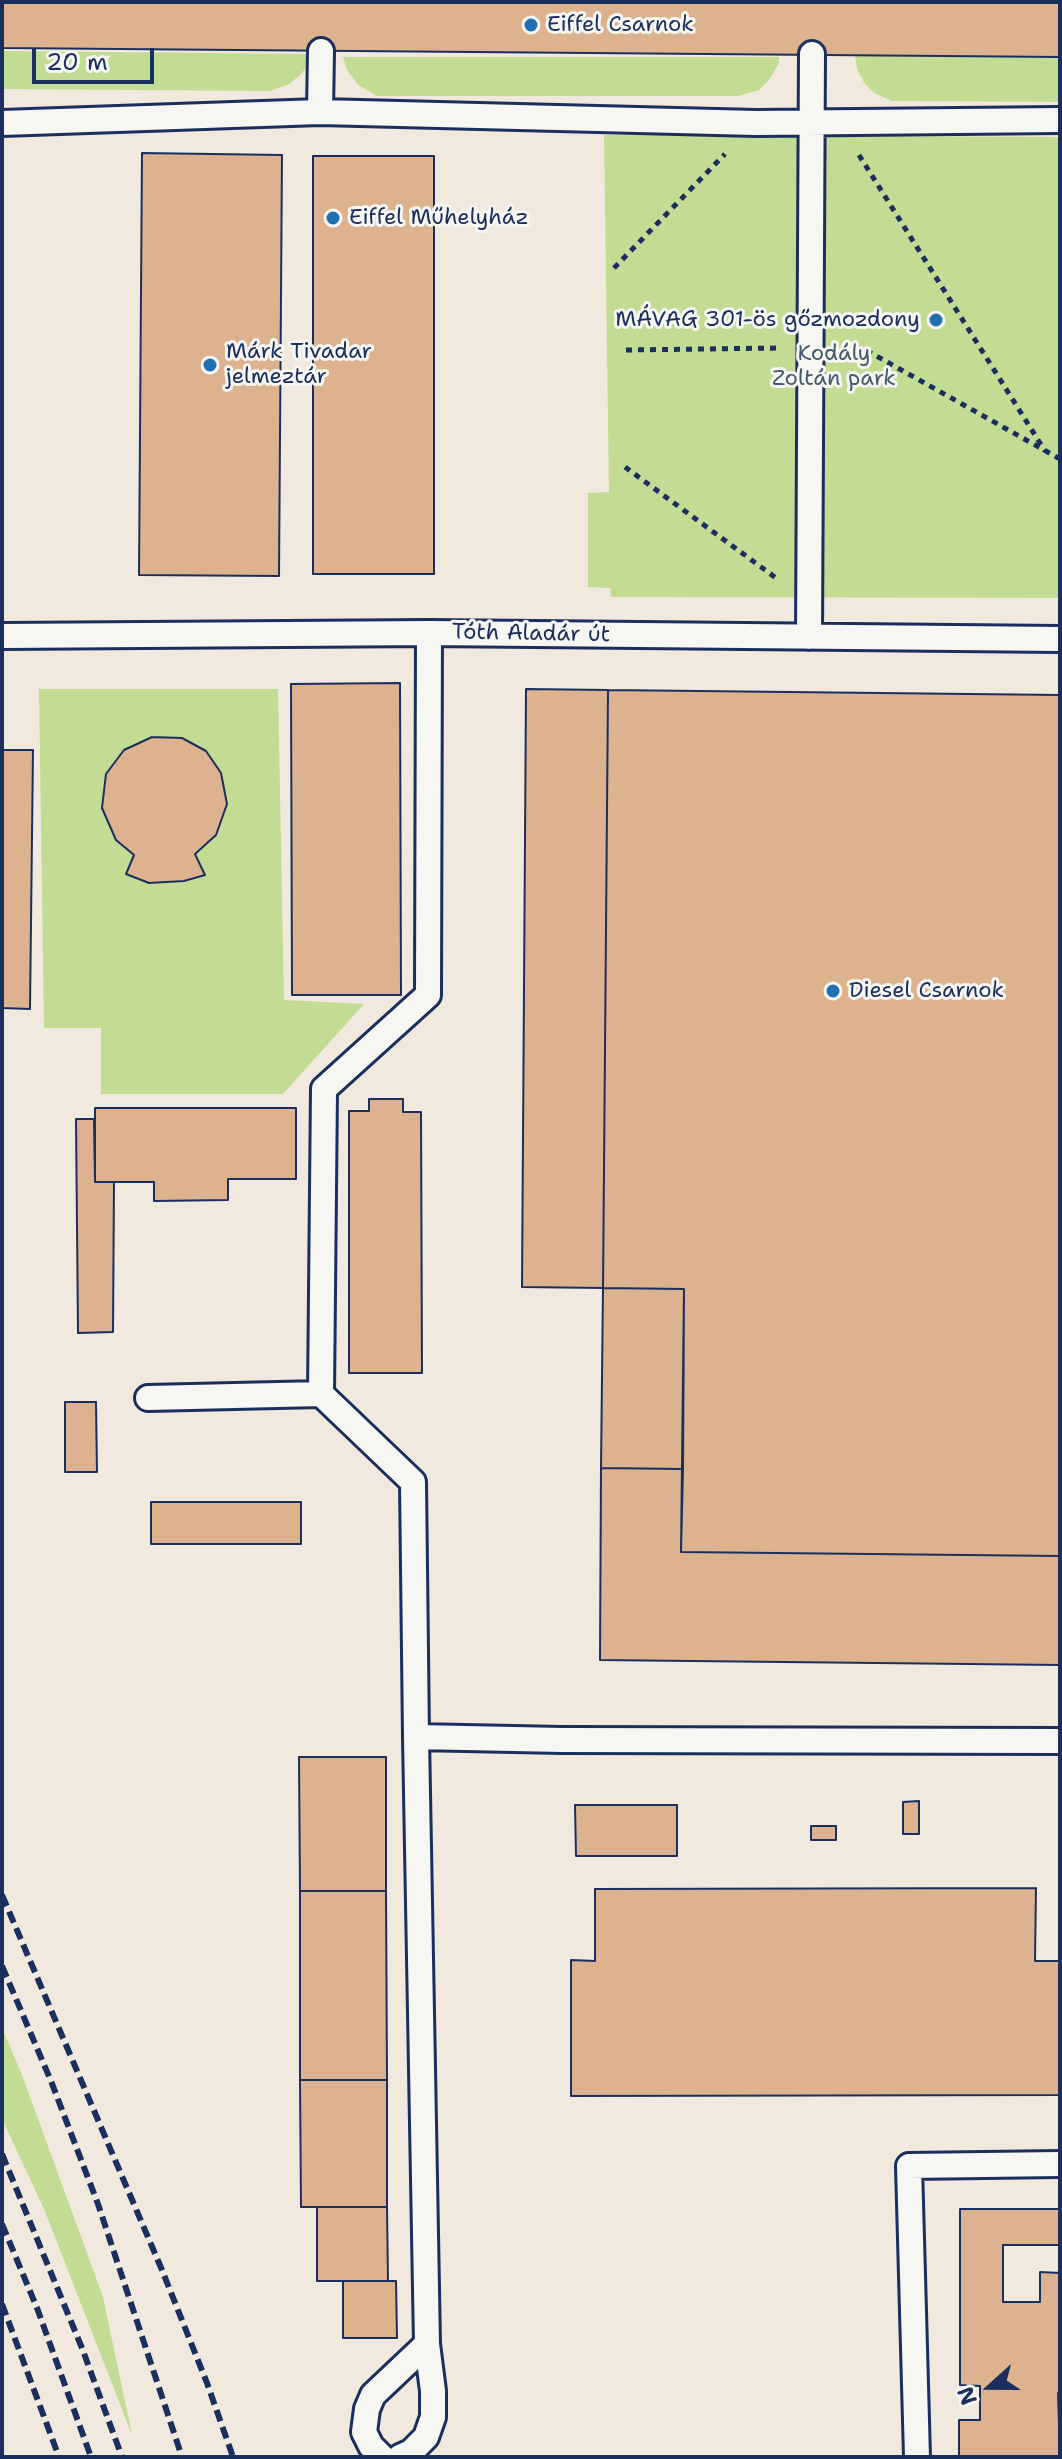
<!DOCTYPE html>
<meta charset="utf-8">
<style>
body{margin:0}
#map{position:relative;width:1062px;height:2459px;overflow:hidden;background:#f1e8de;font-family:"Shantell Sans",sans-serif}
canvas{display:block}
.frame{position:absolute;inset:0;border:4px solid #1b2f5e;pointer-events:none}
.north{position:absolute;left:950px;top:2347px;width:80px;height:80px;-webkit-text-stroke:6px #f6f6f2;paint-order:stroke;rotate:249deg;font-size:22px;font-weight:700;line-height:32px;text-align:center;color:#1b2f5e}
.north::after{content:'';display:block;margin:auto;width:28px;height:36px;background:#1b2f5e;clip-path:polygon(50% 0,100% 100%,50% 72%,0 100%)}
.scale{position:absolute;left:32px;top:48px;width:122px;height:36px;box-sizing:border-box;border:4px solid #1b2f5e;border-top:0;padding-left:10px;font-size:24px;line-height:28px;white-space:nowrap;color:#1b2f5e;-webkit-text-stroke:6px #f6f6f2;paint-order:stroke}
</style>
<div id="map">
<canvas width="1062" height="2459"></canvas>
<div class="frame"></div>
<div class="north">N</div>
<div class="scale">20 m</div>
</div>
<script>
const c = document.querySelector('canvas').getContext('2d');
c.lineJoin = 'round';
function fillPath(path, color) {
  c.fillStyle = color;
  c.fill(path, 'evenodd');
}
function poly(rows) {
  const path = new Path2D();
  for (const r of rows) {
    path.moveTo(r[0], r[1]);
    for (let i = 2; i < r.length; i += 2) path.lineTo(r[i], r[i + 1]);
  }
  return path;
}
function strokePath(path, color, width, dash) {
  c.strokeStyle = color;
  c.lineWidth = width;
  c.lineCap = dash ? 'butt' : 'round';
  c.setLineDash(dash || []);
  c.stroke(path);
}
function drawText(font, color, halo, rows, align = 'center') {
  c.font = font + ' "Shantell Sans",sans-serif';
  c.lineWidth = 6;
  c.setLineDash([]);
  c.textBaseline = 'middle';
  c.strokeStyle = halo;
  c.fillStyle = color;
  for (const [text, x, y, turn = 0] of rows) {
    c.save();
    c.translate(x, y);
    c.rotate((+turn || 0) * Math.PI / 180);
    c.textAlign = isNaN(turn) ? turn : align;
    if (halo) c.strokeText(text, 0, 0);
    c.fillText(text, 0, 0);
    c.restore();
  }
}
fillPath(poly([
 [2,51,307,54,306,68,299,76,289,84,270,91,2,89],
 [855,55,1060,57,1060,102,892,101,874,93,865,84,857,69],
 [343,57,779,57,779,63,769,80,759,90,738,96,377,96,358,85,346,68],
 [604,135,1060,137,1060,598,611,597,610,588,588,587,588,493,609,492],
 [39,689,278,689,284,1000,364,1004,283,1094,101,1094,101,1028,44,1028],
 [2,2028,22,2075,103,2297,132,2435,44,2209,2,2119]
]), '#c3dc93');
const building = poly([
 [2,2,1060,2,1060,57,2,48,2,2],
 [142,153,282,155,279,576,139,575,142,153],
 [313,156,434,156,434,574,313,574,313,156],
 [400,683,401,995,292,995,291,684,400,683],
 [526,689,608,690,603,1288,522,1287,526,689],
 [608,690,1060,695,1060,1556,681,1552,684,1289,603,1288,608,690],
 [152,737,182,738,206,751,221,773,227,804,216,835,195,854,205,875,184,881,149,883,126,874,134,855,116,840,102,808,106,774,124,750,152,737],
 [2,750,33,750,30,1009,2,1008,2,750],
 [369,1099,403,1099,403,1112,421,1112,422,1373,349,1373,349,1111,369,1111,369,1099],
 [95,1108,296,1108,296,1179,228,1179,228,1200,154,1201,154,1182,95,1182,95,1108],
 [76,1119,94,1119,95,1182,114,1182,113,1332,78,1333,76,1119],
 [603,1288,684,1289,683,1469,601,1468,603,1288],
 [65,1402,96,1402,97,1472,65,1472,65,1402],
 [601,1468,683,1469,681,1552,1060,1556,1060,1665,600,1660,601,1468],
 [151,1502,301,1502,301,1544,151,1544,151,1502],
 [299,1757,386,1757,386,1891,300,1891,299,1757],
 [919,1801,919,1834,903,1834,903,1802,919,1801],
 [575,1805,677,1805,677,1856,576,1856,575,1805],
 [811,1826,836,1826,836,1840,811,1840,811,1826],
 [1036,1888,1035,1961,1060,1961,1060,2095,571,2096,571,1960,595,1961,595,1889,1036,1888],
 [300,1891,386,1891,387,2080,300,2080,300,1891],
 [300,2080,387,2080,387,2207,301,2207,300,2080],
 [317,2207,387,2207,388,2281,317,2281,317,2207],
 [960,2209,1060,2209,1060,2245,1003,2245,1003,2302,1040,2302,1040,2272,1060,2273,1060,2393,1058,2393,1060,2457,959,2457,959,2420,980,2420,980,2386,960,2385,960,2209],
 [343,2281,396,2281,397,2338,343,2338,343,2281]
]);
fillPath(building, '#ddb28e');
strokePath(building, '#1b2f5e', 2);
const lane = poly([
 [320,112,321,51],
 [2,123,320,112,756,123,1060,120],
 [2,636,429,633,1060,639],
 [809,637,812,54],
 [321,1394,413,1482,416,1737,562,1740,1060,1741],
 [148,1398,321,1394,324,1089,428,995,429,633],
 [382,2457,371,2446,364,2432,367,2409,373,2395,427,2344],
 [400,2457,411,2452,426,2437,433,2417,433,2391,427,2344,416,1737],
 [917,2457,909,2166,1060,2164]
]);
strokePath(lane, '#1b2f5e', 30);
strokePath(poly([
 [859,155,1045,451],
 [614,268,725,154],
 [843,348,864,349,1060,459],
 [626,350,781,348],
 [625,467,776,578]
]), '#1b2f5e', 5, [6, 6]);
strokePath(lane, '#f6f6f2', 24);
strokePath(poly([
 [2,1895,162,2270,207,2383,233,2457],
 [2,1966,51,2081,98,2204,182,2457],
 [2,2154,82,2348,122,2457],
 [2,2224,37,2308,91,2457],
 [2,2304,59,2457]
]), '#1b2f5e', 6, [12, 6]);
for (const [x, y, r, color] of [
 [531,25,8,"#1f6fb2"],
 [333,218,8,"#1f6fb2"],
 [936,320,8,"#1f6fb2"],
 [210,365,8,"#1f6fb2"],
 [833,991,8,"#1f6fb2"]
]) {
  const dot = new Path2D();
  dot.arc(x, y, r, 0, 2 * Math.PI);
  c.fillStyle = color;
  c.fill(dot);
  strokePath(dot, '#f6f6f2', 3);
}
drawText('22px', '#1b2f5e', '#f6f6f2', [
 ["Eiffel Csarnok",547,25],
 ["Eiffel Műhelyház",349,218],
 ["MÁVAG 301-ös gőzmozdony",920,320,"right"],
 ["Márk Tivadar",226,352],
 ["jelmeztár",226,377],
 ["Diesel Csarnok",849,991]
], 'left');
drawText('22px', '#455a6b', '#f6f6f2', [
 ["Kodály",834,354],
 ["Zoltán park",834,379]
]);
drawText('22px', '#1b2f5e', '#f6f6f2', [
 ["Tóth Aladár út",531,634,1]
]);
</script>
